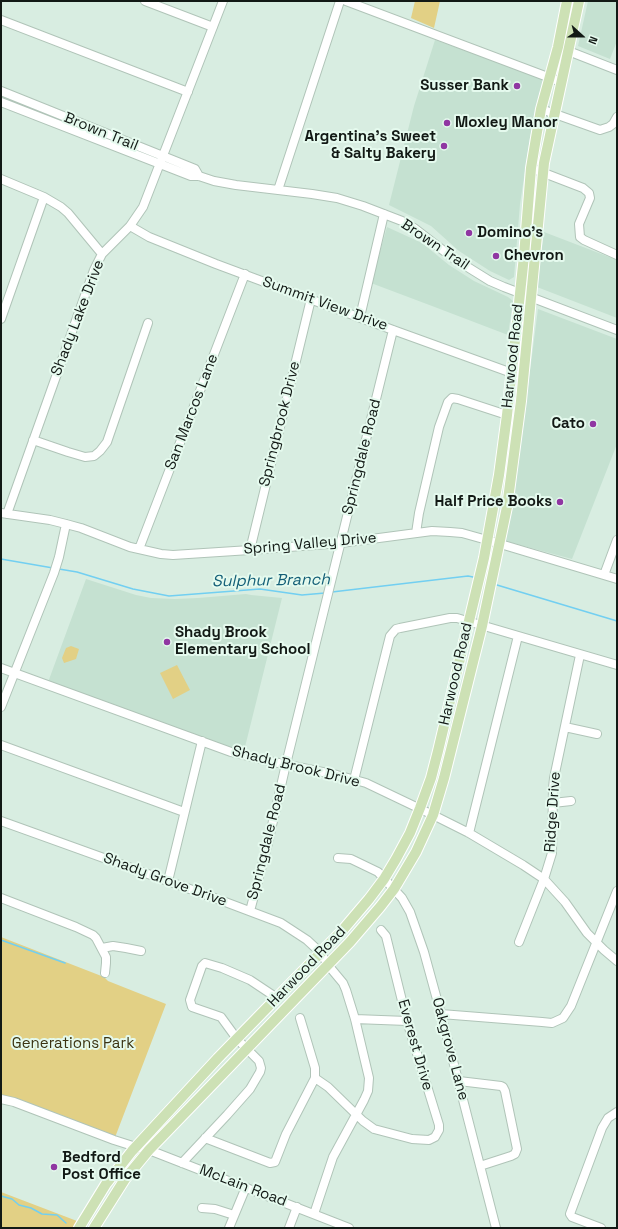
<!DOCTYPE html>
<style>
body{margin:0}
#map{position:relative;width:618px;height:1229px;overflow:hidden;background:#d8ede1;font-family:"Space Grotesk",sans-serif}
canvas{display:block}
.frame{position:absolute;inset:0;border:2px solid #121915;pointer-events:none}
.north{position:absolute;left:562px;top:16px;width:40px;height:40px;-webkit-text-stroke:3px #e5faee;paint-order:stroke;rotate:111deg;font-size:11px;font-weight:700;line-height:16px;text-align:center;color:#121915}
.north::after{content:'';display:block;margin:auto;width:14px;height:18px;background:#121915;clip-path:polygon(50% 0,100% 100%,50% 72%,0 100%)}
</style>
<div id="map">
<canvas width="618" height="1229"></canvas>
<div class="frame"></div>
<div class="north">N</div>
</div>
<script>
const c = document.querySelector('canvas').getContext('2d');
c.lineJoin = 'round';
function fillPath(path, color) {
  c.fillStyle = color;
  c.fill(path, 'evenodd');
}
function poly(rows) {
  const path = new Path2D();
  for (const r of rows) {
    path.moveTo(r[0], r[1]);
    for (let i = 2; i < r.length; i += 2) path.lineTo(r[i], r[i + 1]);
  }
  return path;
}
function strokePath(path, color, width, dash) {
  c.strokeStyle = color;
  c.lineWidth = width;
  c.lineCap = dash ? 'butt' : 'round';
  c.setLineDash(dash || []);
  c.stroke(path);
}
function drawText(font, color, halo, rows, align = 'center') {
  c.font = font + ' "Space Grotesk",sans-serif';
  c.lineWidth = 4;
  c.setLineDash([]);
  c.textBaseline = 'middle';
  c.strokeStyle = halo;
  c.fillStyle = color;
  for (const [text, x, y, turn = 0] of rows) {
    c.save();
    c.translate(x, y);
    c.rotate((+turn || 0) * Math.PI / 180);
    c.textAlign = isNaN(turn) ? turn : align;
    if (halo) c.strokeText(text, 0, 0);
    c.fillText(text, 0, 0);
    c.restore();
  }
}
fillPath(poly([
 [588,1,617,1,617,41,610,59,578,46],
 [435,40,543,78,530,138,520,204,514,277,509,280,490,271,459,251,431,226,389,205,414,106],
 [387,227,422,243,449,265,474,281,508,297,513,301,508,335,432,306,371,283],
 [544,232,617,260,617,318,537,287],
 [538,309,617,339,617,444,572,559,505,541,513,502],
 [86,579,136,595,151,598,175,599,198,598,246,594,251,595,282,598,243,755,47,685]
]), '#c5e1d1');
fillPath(poly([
 [415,1,440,1,434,28,411,18],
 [71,646,79,649,76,659,64,663,62,658,66,648],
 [177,665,190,690,173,699,160,673],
 [1,937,104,977,108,981,166,1004,114,1140,1,1099],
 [1,1192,77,1221,74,1228,1,1228]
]), '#e2d085');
strokePath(poly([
 [1,559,53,568],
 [59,569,77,572,133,589,169,596,260,589,302,595,325,593],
 [497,585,617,621],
 [332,592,468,576,473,577],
 [1,940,65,963],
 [1,1196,12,1199,19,1205,31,1208,42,1214,57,1215,66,1223]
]), '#72cff1', 1.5);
const minor = poly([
 [145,1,213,27],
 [346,1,561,82],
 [1,20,188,92],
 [558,47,617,70],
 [1,91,195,169,199,176],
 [1,102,191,176,199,176,214,181,236,185,312,194,337,198,363,206,402,221,414,228,453,258,490,281,504,287,617,330],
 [541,109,600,130,609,127,613,124,617,117],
 [531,168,583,188,589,193,590,198,579,224,580,237,584,240,617,255],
 [1,179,44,197,61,207,68,213,102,254],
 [278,190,340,1],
 [130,226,149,237,216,264,393,330,523,377],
 [360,317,384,214],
 [1,319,44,197],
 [33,440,68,452,85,457,94,456,100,451,107,442,148,323],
 [1,513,50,520,66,524,81,528,130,547,161,554,173,555,250,550,341,543,432,531,450,532,462,533,487,540,617,579],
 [7,514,94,270,102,254,130,226,143,207,223,1],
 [416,533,419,513,439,427,448,402,452,398,458,399,507,415],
 [139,549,245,274],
 [250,550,311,299],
 [604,575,617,540],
 [1,668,231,752,264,760,337,775,366,783,433,815,469,833,523,865,544,879,565,902,587,933,604,950,617,961],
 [1,707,54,573,59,557,66,524],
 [565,727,597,734],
 [1,745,184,812],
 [354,780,390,636,396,629,400,628,450,618,457,618,617,665],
 [553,803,571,801],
 [1,821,212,897,281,923,307,940,321,953,328,965,343,983,346,990,355,1019,369,1078,368,1091,364,1100,333,1157,314,1214],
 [469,833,518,636],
 [338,858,351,859,378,872,402,898,410,912,424,952,441,1014,496,1228],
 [168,881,202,741],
 [1,898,76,927,93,935,96,938,106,957,106,963,105,973],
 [250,911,268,843,286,764,393,330],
 [519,942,544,879,552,853,553,788,554,778,580,655],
 [102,948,113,946,126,948,141,951],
 [441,1014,542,1022,552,1023,563,1018,571,1006,617,891],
 [300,1018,315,1068,315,1078,328,1087,363,1121,374,1129,412,1139,429,1140,435,1137,439,1130,439,1125,407,1021,386,936,381,930],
 [355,1019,407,1021],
 [459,1081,501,1086,503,1087,505,1091,517,1149,515,1154,511,1156,480,1166],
 [1,1099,14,1102,114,1140,136,1147,149,1150,349,1228],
 [205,1138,270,1163,275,1162,286,1134,315,1078],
 [182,1163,227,1115,250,1089,260,1072,261,1068,259,1061,237,1039,221,1017,192,1007,190,1000,202,966,205,963,222,968,250,980,277,998],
 [202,1208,215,1209,234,1215],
 [229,1228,246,1187],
 [289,1228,297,1207],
 [601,1228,572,1217,570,1214,602,1128,608,1118,617,1112]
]);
const major = poly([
 [79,1228,106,1184,132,1151,218,1058,341,932,369,899,384,879,396,859,410,833,420,808,431,778,438,751,484,558,499,475,507,415,524,256,531,168,536,138,541,109,558,47,567,1],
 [94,1228,125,1179,149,1150,350,942,380,907,394,889,416,852,433,815,444,778,482,626,507,507,521,401,544,163,579,1]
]);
strokePath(minor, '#b0c4b8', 10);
strokePath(major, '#fff', 12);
strokePath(minor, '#fff', 8);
strokePath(major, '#cde1b5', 10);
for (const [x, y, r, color] of [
 [517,86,4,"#9036a2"],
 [447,123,4,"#9036a2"],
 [444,146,4,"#9036a2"],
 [469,233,4,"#9036a2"],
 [496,256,4,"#9036a2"],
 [593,424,4,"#9036a2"],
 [560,502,4,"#9036a2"],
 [167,642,4,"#9036a2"],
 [54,1167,4,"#9036a2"]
]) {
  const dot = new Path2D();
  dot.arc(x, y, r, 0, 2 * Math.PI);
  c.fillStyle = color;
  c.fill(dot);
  strokePath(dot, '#e5faee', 1.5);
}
drawText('bold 15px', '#121915', '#e5faee', [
 ["Susser Bank",509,86,"right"],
 ["Moxley Manor",455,123],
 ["Argentina's Sweet",436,137,"right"],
 ["& Salty Bakery",436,154,"right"],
 ["Domino's",477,233],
 ["Chevron",504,256],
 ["Cato",585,424,"right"],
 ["Half Price Books",552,502,"right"],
 ["Shady Brook",175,633],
 ["Elementary School",175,650],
 ["Bedford",62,1158],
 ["Post Office",62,1175]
], 'left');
drawText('15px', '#121915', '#e5faee', [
 ["Brown Trail",101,132,22],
 ["Brown Trail",435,245,34],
 ["Summit View Drive",325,304,20],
 ["Shady Lake Drive",78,318,-69],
 ["Harwood Road",513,356,-84],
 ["San Marcos Lane",192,412,-69],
 ["Springbrook Drive",280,424,-76],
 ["Springdale Road",362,457,-76],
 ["Spring Valley Drive",310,544,-5],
 ["Harwood Road",456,674,-77],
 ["Shady Brook Drive",296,767,14],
 ["Ridge Drive",553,812,-86],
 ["Springdale Road",267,842,-76],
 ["Shady Grove Drive",165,880,20],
 ["Harwood Road",307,967,-46],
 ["Everest Drive",415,1045,74],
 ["Oakgrove Lane",450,1049,75],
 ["McLain Road",243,1186,21]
]);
drawText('15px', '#3b3311', '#e5faee', [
 ["Generations Park",73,1044]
]);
drawText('italic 16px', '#145f77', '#e5faee', [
 ["Sulphur Branch",271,581,-1]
]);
</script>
